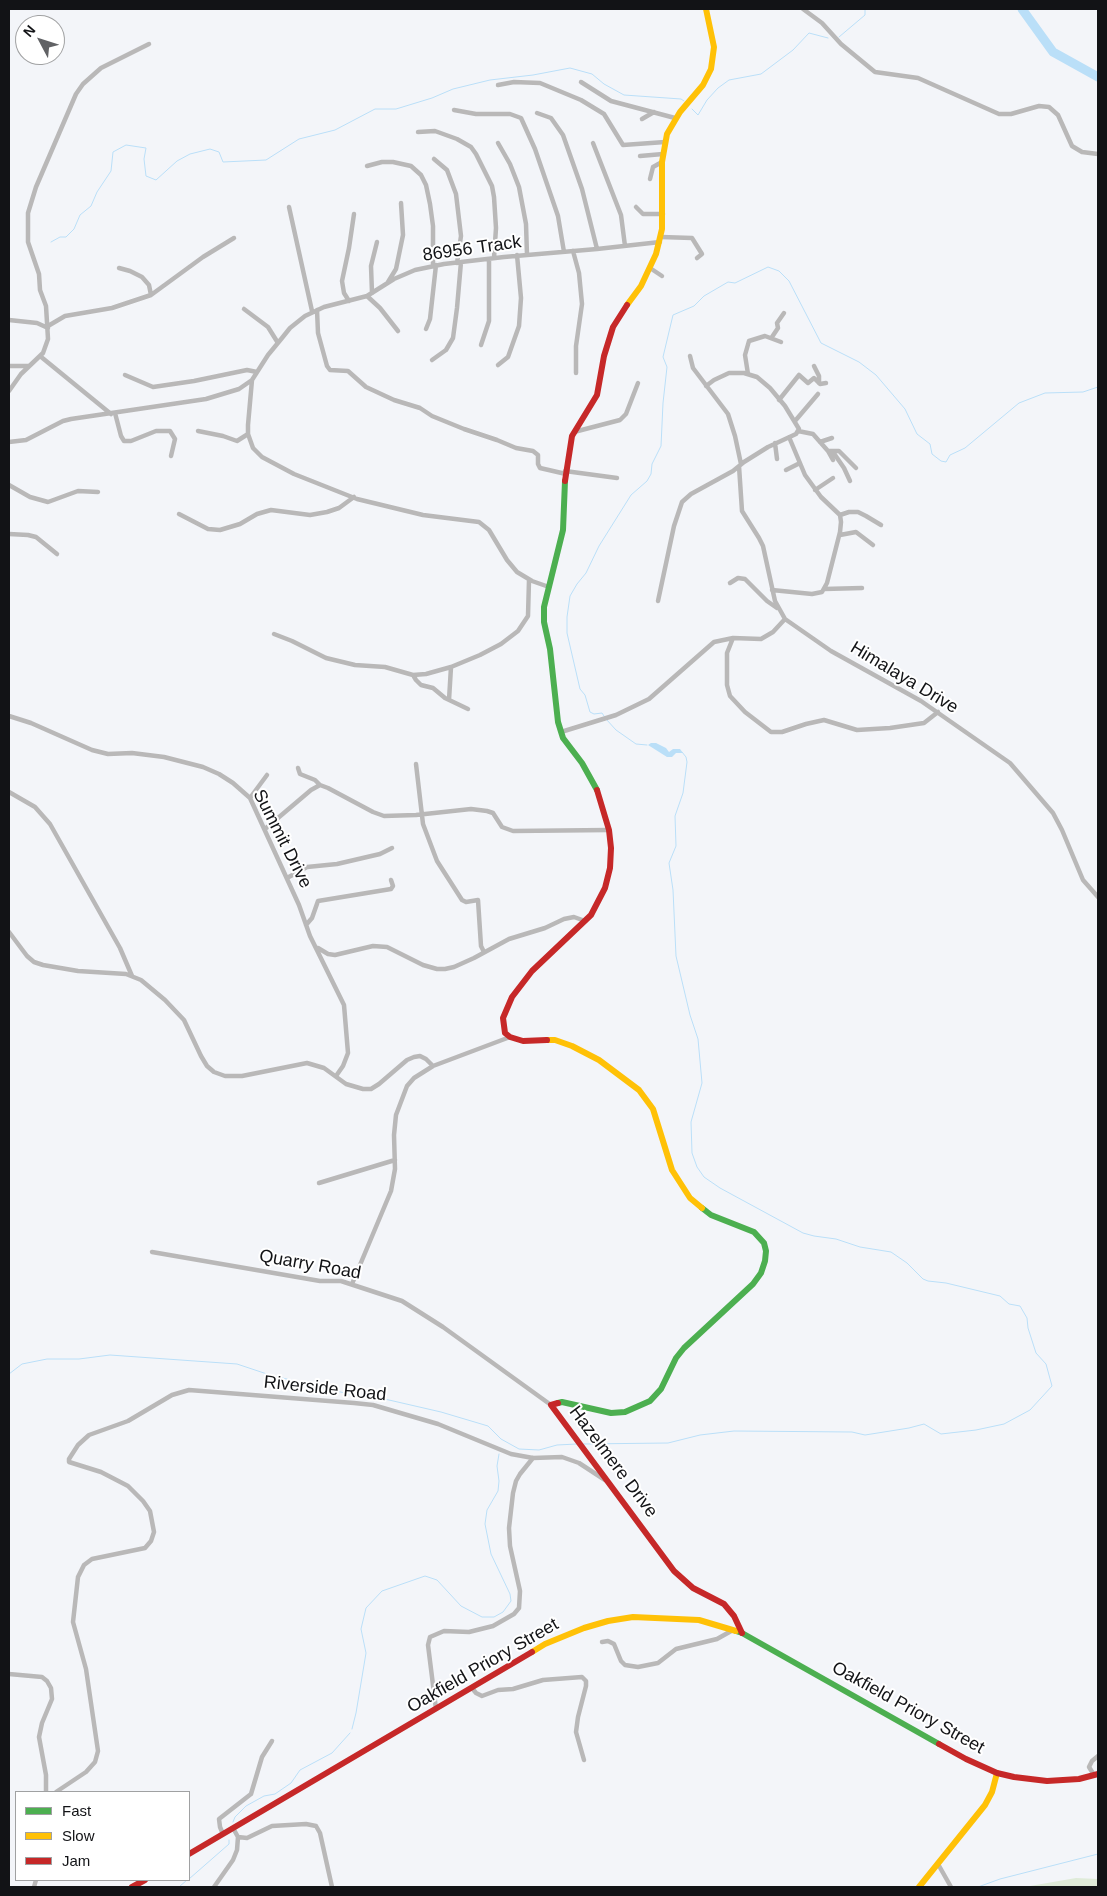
<!DOCTYPE html>
<style>
body{margin:0}
#map{position:relative;width:1107px;height:1896px;overflow:hidden;background:#f3f5f9;font-family:Helvetica,sans-serif}
canvas{display:block}
.frame{position:absolute;inset:0;border:10px solid #121316;pointer-events:none}
.legend{position:absolute;left:15px;top:1791px;width:175px;height:90px;box-sizing:border-box;background:#fff;border:1px solid #a0a1a2;margin:0;padding:6px 9px;list-style:none;font-size:15px;color:#121316}
.legend li{display:flex;align-items:center;gap:10px;height:25px}
.legend b{width:25px;border:1px solid #a0a1a2}
.north{position:absolute;left:15px;top:15px;width:50px;height:50px;box-sizing:border-box;background:#fff;border:1px solid #a0a1a2;border-radius:50%;rotate:310deg;font-size:14px;font-weight:700;line-height:20px;text-align:center;color:#121316}
.north::after{content:'';display:block;margin:auto;width:18px;height:22px;background:#616265;clip-path:polygon(50% 0,100% 100%,50% 72%,0 100%)}
</style>
<div id="map">
<canvas width="1107" height="1896"></canvas>
<div class="frame"></div>
<ul class="legend">
<li><b style="height:6px;background:#4caf50"></b>Fast</li>
<li><b style="height:6px;background:#ffc107"></b>Slow</li>
<li><b style="height:6px;background:#c62828"></b>Jam</li>
</ul>
<div class="north">N</div>
</div>
<script>
const c = document.querySelector('canvas').getContext('2d');
c.lineJoin = 'round';
function fillPath(path, color) {
  c.fillStyle = color;
  c.fill(path, 'evenodd');
}
function poly(rows) {
  const path = new Path2D();
  for (const r of rows) {
    path.moveTo(r[0], r[1]);
    for (let i = 2; i < r.length; i += 2) path.lineTo(r[i], r[i + 1]);
  }
  return path;
}
function strokePath(path, color, width, dash) {
  c.strokeStyle = color;
  c.lineWidth = width;
  c.lineCap = dash ? 'butt' : 'round';
  c.setLineDash(dash || []);
  c.stroke(path);
}
function drawText(font, color, halo, rows, align = 'center') {
  c.font = font + ' Helvetica,sans-serif';
  c.lineWidth = 4;
  c.setLineDash([]);
  c.textBaseline = 'middle';
  c.strokeStyle = halo;
  c.fillStyle = color;
  for (const [text, x, y, turn = 0] of rows) {
    c.save();
    c.translate(x, y);
    c.rotate((+turn || 0) * Math.PI / 180);
    c.textAlign = isNaN(turn) ? turn : align;
    if (halo) c.strokeText(text, 0, 0);
    c.fillText(text, 0, 0);
    c.restore();
  }
}
fillPath(poly([
 [1076,1878,1098,1879,1098,1887,1030,1886]
]), '#dfebd9');
fillPath(poly([
 [651,743,656,743,666,748,669,752,673,749,680,749,683,753,676,753,672,757,667,757,648,745]
]), '#badff8');
strokePath(poly([
 [839,37,865,15,865,9],
 [692,109,698,115,707,100,718,88,729,80,761,74,793,50,809,33,828,38],
 [51,242,60,237,66,237,74,229,80,215,91,206,97,192,111,171,113,152,126,145,146,148,144,159,146,176,156,180,177,161,190,154,210,149,219,152,223,162,266,160,299,139,335,130,375,109,396,109,432,98,453,89,490,80,533,75,570,68,592,74,604,84,624,95,681,99,684,101],
 [604,716,602,713,594,714,590,712,585,695,580,689,567,633,567,617,570,596,577,584,586,573,599,546,631,495,647,481,651,474,652,464,661,446,663,403,667,367,663,357,673,315,694,306,704,296,728,282,735,283,768,267,779,271,789,281,821,343,859,362,876,375,905,409,917,434,930,444,932,454,941,461,946,462,950,455,965,448,1019,403,1045,393,1083,392,1098,387],
 [606,719,616,730,636,744,647,745],
 [9,1374,22,1364,47,1359,79,1359,110,1355,237,1364,270,1375,349,1394,376,1397,441,1412,488,1426,501,1439,519,1449,539,1450,557,1445,577,1444],
 [583,1444,668,1443,700,1435,734,1431,852,1432,865,1435,909,1428,924,1424,941,1434,976,1430,1004,1424,1030,1410,1052,1386,1046,1364,1036,1353,1028,1328,1027,1318,1020,1306,1009,1304,1000,1296,946,1283,928,1281,923,1279,907,1263,891,1252,860,1247,836,1239,814,1236,803,1233,720,1188,704,1177,697,1167,692,1153,691,1122,702,1083,698,1039,690,1015,676,956,673,890,669,863,676,846,675,816,683,793,687,762,686,757,682,752],
 [352,1729,356,1713,366,1653,361,1629,366,1608,382,1591,425,1576,437,1580,461,1606,482,1617,494,1617,503,1612,511,1601,510,1594,491,1554,485,1524,487,1510,498,1491,499,1481,497,1466,499,1454],
 [233,1822,235,1817,246,1806,264,1796,275,1794,291,1783,300,1770,332,1753,350,1733],
 [189,1879,229,1844,229,1840],
 [179,1887,187,1880],
 [978,1887,1000,1879,1098,1854]
]), '#badff8', 1);
strokePath(poly([
 [1022,9,1053,52,1098,77]
]), '#badff8', 9);
strokePath(poly([
 [803,9,822,23,841,44,875,72,918,78,999,114,1011,114,1039,106,1049,107,1058,115,1072,146,1082,152,1098,154],
 [581,82,611,101,675,118],
 [498,85,514,82,540,83,581,100,604,114,623,145,665,142],
 [454,110,476,114,510,114,521,118,535,149,558,216,564,252],
 [537,113,551,118,563,135,582,189,597,249],
 [642,119,654,112],
 [418,132,435,131,457,139,471,147,476,154,492,186,494,197,496,228,494,258],
 [498,143,510,164,519,187,526,224,527,255],
 [593,143,621,215,625,246],
 [640,156,663,154],
 [434,159,447,170,456,194,461,236,457,263],
 [367,166,382,162,393,162,411,166,421,175,426,185,430,204,433,226,433,266],
 [650,179,653,167,662,162],
 [289,207,312,311],
 [636,207,643,214,663,214],
 [661,237,692,238,702,254,697,258],
 [573,251,579,273,582,304,576,346,576,373],
 [119,268,130,271,142,277,149,285,151,295],
 [650,268,662,276],
 [388,282,396,269,403,235,401,203],
 [372,293,371,266,377,242],
 [367,296,380,308,398,331],
 [349,301,344,293,342,281,349,248,354,214],
 [244,309,268,327,278,343],
 [317,310,318,333,327,366,330,370,348,371,366,387,394,400,420,408,432,416,464,429,497,440,516,448,533,451,538,455,538,464,540,468,566,474],
 [9,320,37,323,48,328],
 [48,326,65,316,112,308,151,295,203,257,234,238],
 [426,329,430,319,436,265],
 [772,337,778,328,777,323,784,313],
 [481,345,489,321,489,259],
 [40,356,111,414],
 [690,356,693,368,728,414,735,436,741,464],
 [432,360,446,350,453,338,457,308,461,262],
 [498,365,508,357,519,326,521,298,517,255],
 [9,366,28,366],
 [814,366,819,376,819,383],
 [748,374,745,355,749,341,765,336,781,342],
 [125,375,153,387,194,381,247,370,257,372],
 [252,380,248,425,248,434,253,448,262,457,294,474,357,499,423,515,479,522,489,530,507,560,517,572,532,581,549,587],
 [9,391,21,374,43,353,48,339,46,306,40,290,39,274,28,242,28,213,36,187,76,94,83,84,101,68,149,44],
 [779,400,799,375,808,383,814,378,820,384,826,383],
 [115,413,121,436,124,441,131,441,156,431,170,431,175,439,171,456],
 [795,421,818,394],
 [198,431,223,436,237,441,248,434],
 [798,431,813,434,828,451,839,451,856,468],
 [574,432,620,420,626,414,638,383],
 [9,442,26,440,63,421,71,419,206,399,239,389,252,380,268,355,282,338,290,328,305,316,324,307,367,296,394,279,415,270,444,264,504,257,597,249,660,242],
 [820,442,832,438],
 [775,443,777,459],
 [828,451,833,460],
 [833,452,844,468,850,481],
 [739,466,742,511,759,538,763,546,775,601,785,619,831,651,921,701,1010,763,1053,813,1062,830,1083,880,1098,897],
 [786,470,800,463],
 [565,471,617,478],
 [9,485,30,497,48,502,78,491,98,492],
 [815,490,833,478],
 [179,514,208,529,220,530,240,524,257,514,271,510,310,515,327,512,339,508,354,497],
 [840,515,849,512,858,512,866,516,881,525],
 [9,534,28,535,36,537,57,554],
 [840,535,856,532,873,545],
 [730,583,738,578,745,579,767,601,777,608],
 [824,589,862,588],
 [772,590,812,594,822,592,827,583,840,532,841,522,840,515,821,497,805,475,789,437],
 [658,601,674,526,682,502,691,494,733,471,744,462,768,447,796,434,799,429,785,406,770,388,757,377,744,373,729,373,714,380,706,386],
 [274,634,292,641,326,658,355,665,385,667,413,675,426,674,451,667,480,655,501,644,518,631,528,616,529,580],
 [733,638,727,653,727,685,730,696,745,712,771,732,782,732,806,724,824,720,857,730,890,728,924,723,938,712],
 [413,675,416,680,421,685,433,688,445,698,468,709],
 [449,700,451,667],
 [9,716,31,723,92,750,108,754,132,753,164,757,203,767,219,774,233,783,250,798,299,905,310,936,344,1005,348,1053,343,1066,336,1076],
 [561,732,616,715,649,699,714,642,733,638,761,639,773,632,785,619],
 [416,764,423,824,437,861,462,900,466,902,478,900,481,946,484,952],
 [298,768,300,774,315,780,320,785],
 [9,792,35,807,50,824,120,948,132,976],
 [250,798,267,775],
 [265,829,311,790,320,785,328,788,373,812,384,816,416,815,471,809,487,811,493,813,502,827,513,831,609,830],
 [287,878,307,867,337,864,380,854,392,848],
 [306,925,312,918,318,901,391,889,393,886,391,880],
 [9,932,27,956,34,962,43,965,78,971,126,974,141,980,165,1000,184,1020,201,1056,207,1066,214,1072,225,1076,242,1076,307,1063,324,1068,346,1084,363,1089,371,1089,379,1084,407,1060,414,1057,420,1056,426,1059,433,1066],
 [318,948,328,954,335,955,373,946,387,947,423,965,437,969,445,969,454,967,474,958,509,939,545,928,564,919,574,917,585,921],
 [319,1183,395,1160],
 [152,1252,320,1281,341,1281,402,1301,443,1327,551,1405],
 [352,1284,391,1191,395,1169,394,1135,396,1115,407,1086,414,1078,433,1066,510,1037],
 [602,1642,608,1641,614,1644,621,1661,625,1665,638,1667,658,1663,676,1649,717,1639,733,1630],
 [9,1674,42,1677,47,1681,51,1688,52,1699,42,1723,39,1737,46,1775,46,1792],
 [472,1688,476,1693,482,1696,498,1690,513,1689,543,1680,582,1677,586,1681,586,1686,578,1717,576,1732,584,1760],
 [436,1709,428,1645,430,1637,444,1631,469,1632,493,1626,514,1614,519,1608,520,1591,510,1546,509,1528,513,1493,516,1481,520,1474,533,1458],
 [1094,1775,1089,1767,1092,1761,1098,1756],
 [56,1792,86,1772,95,1762,98,1751,86,1669,73,1622,78,1577,84,1565,92,1559,145,1548,151,1541,154,1532,150,1511,143,1501,128,1486,101,1472,69,1462,69,1459,78,1445,89,1435,128,1421,172,1395,189,1390,354,1403,373,1405,438,1424,511,1454,533,1458,562,1457,579,1463,605,1480],
 [223,1834,220,1827,219,1819,251,1794,262,1757,272,1741],
 [238,1837,247,1838,272,1826,306,1824,316,1826,320,1833,332,1887],
 [938,1864,951,1887],
 [34,1887,36,1880],
 [214,1887,233,1860,237,1850,238,1837,233,1828]
]), '#b9b8b8', 4.5);
strokePath(poly([
 [565,481,563,530,544,607,544,622,550,649,558,722,563,738,582,763,597,790],
 [558,1403,562,1402,611,1413,625,1412,650,1401,661,1389,676,1358,684,1348,753,1284,761,1273,765,1261,766,1251,764,1243,754,1232,711,1215,702,1208],
 [736,1631,742,1633,939,1744]
]), '#4caf50', 6);
strokePath(poly([
 [627,305,641,286,656,254,662,229,662,162,667,134,680,112,703,85,711,69,714,47,706,9],
 [547,1040,555,1040,572,1046,599,1060,639,1090,653,1109,672,1170,690,1198,702,1208],
 [532,1652,545,1644,584,1628,608,1621,633,1617,699,1620,736,1631],
 [919,1887,985,1805,992,1792,997,1773]
]), '#ffc107', 6);
strokePath(poly([
 [565,481,572,436,597,395,604,356,613,327,627,305],
 [547,1040,523,1041,510,1037,505,1033,503,1018,512,997,532,971,591,915,605,888,610,868,611,848,609,830,597,790],
 [558,1403,551,1405,674,1571,693,1588,724,1604,734,1616,742,1633],
 [939,1744,966,1759,997,1773,1014,1777,1047,1781,1079,1779,1098,1774],
 [189,1854,532,1652],
 [132,1887,145,1880]
]), '#c62828', 6);
drawText('18px', '#121316', '#fff', [
 ["86956 Track",472,249,-8],
 ["Himalaya Drive",904,678,31],
 ["Summit Drive",282,839,63],
 ["Quarry Road",310,1265,10],
 ["Riverside Road",325,1389,6],
 ["Hazelmere Drive",613,1462,53],
 ["Oakfield Priory Street",483,1666,-30],
 ["Oakfield Priory Street",908,1708,29]
]);
</script>
